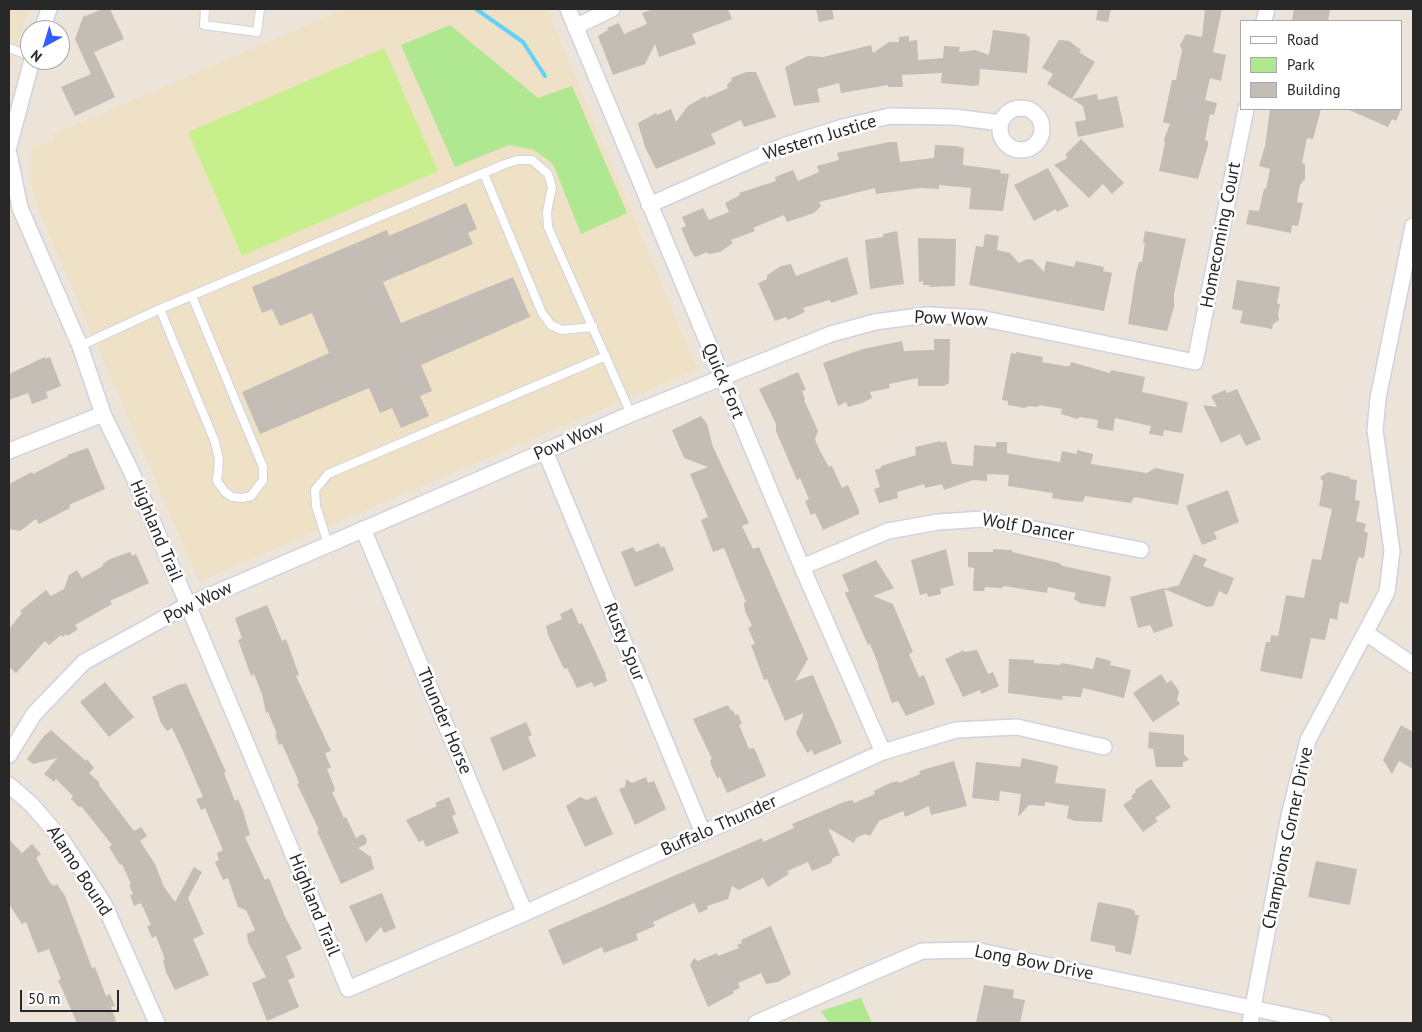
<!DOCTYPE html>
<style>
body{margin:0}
#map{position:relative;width:1422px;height:1032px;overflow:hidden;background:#ece3d9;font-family:"PT Sans",sans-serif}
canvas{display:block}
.frame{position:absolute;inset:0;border:10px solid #282828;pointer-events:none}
.legend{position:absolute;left:1240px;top:20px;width:162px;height:90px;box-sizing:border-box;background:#fff;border:1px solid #a9a9a9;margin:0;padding:6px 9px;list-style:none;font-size:15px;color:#282828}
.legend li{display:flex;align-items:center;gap:10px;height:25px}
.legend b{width:25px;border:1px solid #a9a9a9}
.north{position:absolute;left:20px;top:20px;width:50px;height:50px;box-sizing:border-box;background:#fff;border:1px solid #a9a9a9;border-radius:50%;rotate:219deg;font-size:14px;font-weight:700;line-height:20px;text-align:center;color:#282828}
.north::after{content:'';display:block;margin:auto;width:18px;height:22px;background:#335dff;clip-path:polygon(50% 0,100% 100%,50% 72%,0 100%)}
.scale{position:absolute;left:20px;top:990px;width:99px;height:22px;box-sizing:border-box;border:2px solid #282828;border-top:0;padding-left:6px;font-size:15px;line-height:18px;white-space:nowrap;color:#282828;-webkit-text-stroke:4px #fff;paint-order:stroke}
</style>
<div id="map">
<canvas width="1422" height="1032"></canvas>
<div class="frame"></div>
<ul class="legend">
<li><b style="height:6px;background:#fff"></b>Road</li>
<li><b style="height:14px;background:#b0e791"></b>Park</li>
<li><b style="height:14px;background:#c3bdb6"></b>Building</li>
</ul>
<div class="north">N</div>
<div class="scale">50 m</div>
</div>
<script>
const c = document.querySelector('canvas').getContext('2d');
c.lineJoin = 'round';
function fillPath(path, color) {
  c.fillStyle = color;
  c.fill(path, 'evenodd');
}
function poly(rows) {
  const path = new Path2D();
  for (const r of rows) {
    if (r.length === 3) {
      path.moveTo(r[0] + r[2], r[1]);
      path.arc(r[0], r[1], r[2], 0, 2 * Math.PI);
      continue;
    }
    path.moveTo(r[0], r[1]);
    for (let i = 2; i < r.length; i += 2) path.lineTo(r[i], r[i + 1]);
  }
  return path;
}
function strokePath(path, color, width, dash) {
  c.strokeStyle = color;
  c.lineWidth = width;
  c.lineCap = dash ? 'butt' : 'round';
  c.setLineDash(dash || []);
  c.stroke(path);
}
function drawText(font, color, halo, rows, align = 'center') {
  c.font = font + ' "PT Sans",sans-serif';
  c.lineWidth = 5;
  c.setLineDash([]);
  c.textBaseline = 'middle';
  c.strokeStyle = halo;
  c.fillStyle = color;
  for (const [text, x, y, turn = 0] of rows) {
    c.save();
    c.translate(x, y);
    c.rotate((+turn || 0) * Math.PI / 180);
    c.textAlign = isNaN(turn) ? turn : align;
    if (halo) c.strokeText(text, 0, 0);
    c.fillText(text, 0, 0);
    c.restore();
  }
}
fillPath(poly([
 [9,9,29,9,9,68],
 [345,9,547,9,697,369,199,581,40,213,30,182,32,147,55,141,52,135]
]), '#efe1c6');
fillPath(poly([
 [450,25,538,98,572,86,627,213,581,234,553,164,534,150,509,145,455,167,401,45],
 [861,998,872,1023,829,1023,821,1011]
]), '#b0e791');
fillPath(poly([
 [384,48,438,171,242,256,188,132]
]), '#c7ef8b');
strokePath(poly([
 [476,9,523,42,545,76]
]), '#63d2f7', 4);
fillPath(poly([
 [103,9,110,9,124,39,94,52,115,97,75,116,61,87,91,74,75,39,83,17],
 [653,9,728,9,732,19,692,34,696,44,659,57,655,44,645,64,613,75,598,36,608,30,607,28,619,23,624,34,647,24,642,13],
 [816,9,832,9,834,19,819,22],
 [1098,9,1111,9,1108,22,1096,20],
 [1205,9,1222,9,1213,52,1226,55,1221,81,1210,78,1205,100,1217,103,1214,115,1210,114,1205,140,1208,141,1208,145,1198,179,1159,171,1165,143,1164,139,1170,124,1163,122,1172,80,1176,80,1182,50,1180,45,1186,34,1202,37],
 [1294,9,1330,9,1328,21,1292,21],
 [993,30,1025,34,1030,38,1027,73,980,69,979,85,973,86,941,83,942,73,902,75,903,87,888,87,888,85,841,93,839,83,817,89,820,102,794,106,785,67,808,56,823,57,871,45,873,53,889,42,899,42,899,37,909,36,909,41,917,40,918,60,943,58,944,46,960,47,959,52,975,50,989,55],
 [1059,40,1069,41,1081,50,1079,52,1095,62,1072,99,1097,94,1098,100,1117,96,1124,127,1078,137,1075,122,1086,120,1083,106,1047,84,1053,74,1042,68],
 [746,72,756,72,776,117,744,127,741,120,711,134,716,144,656,169,645,147,638,123,656,113,657,115,671,109,676,122,688,106,705,96,706,98,728,88,727,85,732,80,731,78],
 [1270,109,1321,109,1313,139,1307,138,1302,163,1305,164,1305,179,1300,185,1297,202,1303,203,1298,226,1292,225,1291,233,1246,224,1249,210,1259,211,1264,189,1266,189,1270,169,1259,166,1265,146],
 [1347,109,1401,109,1396,121,1392,119,1388,127],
 [1081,139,1124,183,1112,194,1103,184,1089,198,1054,165,1068,158,1065,155],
 [889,142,897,142,900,162,934,158,935,145,956,146,964,148,963,165,1001,170,1000,173,1009,174,1003,211,969,209,971,188,939,185,939,189,920,188,876,194,875,188,819,202,821,206,814,213,787,222,784,215,753,228,755,231,731,240,733,243,720,252,708,254,707,252,695,257,691,251,681,228,686,226,682,217,703,208,709,220,729,212,725,203,740,195,739,193,776,181,775,177,793,170,798,181,819,172,817,166,839,160,837,153],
 [1048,168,1069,206,1057,212,1056,209,1034,221,1014,185],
 [466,203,477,229,468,233,473,244,383,282,401,323,513,277,530,317,421,365,432,391,420,396,429,416,401,428,392,408,380,413,369,388,260,434,242,392,329,353,312,313,280,326,272,309,262,313,252,287,387,230,389,236],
 [897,231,904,284,870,289,865,240,883,237,883,234],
 [1145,231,1186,239,1174,294,1174,307,1167,331,1128,324,1136,273,1139,262,1142,262,1145,243,1143,242],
 [985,234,999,236,997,250,1010,253,1019,263,1027,259,1033,260,1044,272,1046,261,1074,267,1076,261,1104,267,1103,271,1112,273,1104,311,969,285,976,246,983,247],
 [918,238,956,239,955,286,929,287,930,285,923,285,923,281,919,282],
 [847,257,858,294,831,303,830,300,826,301,803,308,805,312,788,320,786,317,775,321,758,283,767,279,767,275,781,266,791,264,796,276],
 [1237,280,1280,287,1277,303,1280,304,1278,315,1279,320,1273,324,1272,329,1240,323,1243,311,1232,309],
 [934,339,950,339,949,383,944,386,918,386,918,378,889,384,890,388,870,392,872,398,862,403,848,407,846,402,838,406,823,363,863,349,902,341,904,351,934,350],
 [1016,352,1043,357,1042,362,1065,366,1070,366,1071,362,1110,373,1111,370,1145,377,1142,392,1188,402,1182,433,1164,430,1163,436,1149,434,1151,426,1115,418,1113,431,1097,428,1098,420,1080,417,1077,419,1061,414,1062,409,1039,405,1038,407,1029,406,1024,408,1008,405,1008,401,1002,400,1011,353,1016,354],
 [45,357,45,359,50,357,61,386,46,392,48,398,32,404,28,393,9,400,9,374],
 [798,372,806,390,802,391,805,399,804,400,818,431,815,439,820,451,829,467,832,466,842,488,848,485,859,510,859,514,823,530,815,513,811,515,805,501,809,499,800,478,797,480,776,431,776,424,759,389],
 [1237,389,1261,439,1246,446,1240,434,1221,443,1203,405,1217,407,1211,396,1225,390,1227,393],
 [701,416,707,424,713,447,749,523,742,526,753,549,759,547,808,659,795,681,813,675,842,743,814,755,812,750,807,753,796,733,804,713,785,721,767,679,764,680,751,645,755,644,748,628,752,626,745,611,744,603,746,602,724,548,713,552,701,520,708,517,690,474,708,467,684,458,672,430],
 [941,441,941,443,946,441,952,464,973,466,974,445,996,447,996,442,1007,442,1007,453,1034,458,1060,462,1062,451,1077,454,1077,450,1093,454,1091,464,1147,473,1155,468,1184,474,1178,505,1134,497,1131,503,1085,496,1083,502,1063,500,1052,498,1053,493,1008,486,1009,475,987,474,987,481,973,480,944,490,942,484,925,488,924,484,897,492,898,498,879,503,874,489,880,487,875,470,881,468,881,466,916,455,915,447],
 [88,448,105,489,69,505,70,508,39,524,36,519,20,531,9,529,9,484,32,472,33,474,68,456,67,455],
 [1328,472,1350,477,1350,479,1357,480,1355,500,1360,501,1356,521,1366,524,1364,531,1368,533,1364,558,1359,557,1357,561,1348,604,1340,602,1337,620,1330,618,1325,640,1311,638,1302,679,1260,671,1266,642,1270,642,1271,635,1278,636,1286,595,1304,598,1312,559,1321,560,1332,509,1319,506,1323,482,1320,477],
 [1228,490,1239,522,1214,532,1217,539,1202,545,1186,506],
 [659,543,661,548,664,546,674,570,635,587,621,552,633,547,636,552],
 [946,549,954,585,940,589,941,594,928,597,927,593,920,595,911,560],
 [993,549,1012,550,1012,552,1059,563,1063,566,1109,576,1111,578,1105,607,1080,603,1074,599,1076,593,1048,587,1047,593,1004,586,1002,588,985,587,984,591,973,591,974,568,968,567,968,552,993,552],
 [130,552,132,556,136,554,149,583,110,601,112,604,75,625,78,629,68,636,66,634,63,637,61,635,49,645,45,641,16,673,9,667,9,629,22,613,20,611,46,590,51,596,64,589,69,575,77,570,82,578,103,566,103,564,110,559],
 [1194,554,1207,559,1203,566,1234,578,1227,595,1219,591,1213,606,1207,607,1164,589,1179,585],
 [876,560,894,588,873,596,893,604,913,652,909,654,919,677,924,675,935,704,906,716,898,701,892,703,878,666,879,666,870,644,868,645,845,593,849,591,842,575],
 [1164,588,1173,626,1154,633,1150,625,1138,628,1130,597],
 [267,605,282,641,286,639,299,675,296,676,331,751,325,753,331,768,327,769,334,786,335,791,332,792,344,818,346,817,356,838,363,834,367,839,366,844,358,848,371,857,374,869,341,884,317,831,319,830,297,784,299,783,296,775,282,744,279,745,275,735,277,734,268,712,266,713,262,694,254,674,251,676,238,640,242,638,235,618],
 [572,608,579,624,582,623,606,675,605,675,607,681,594,687,592,682,577,688,567,668,564,669,548,635,546,626,562,619,560,614],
 [964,650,964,652,977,650,988,674,993,672,999,686,981,694,980,690,963,697,945,659],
 [1096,657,1111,661,1110,665,1131,670,1124,698,1083,688,1081,697,1063,696,1062,700,1008,693,1009,659,1034,660,1034,663,1060,665,1062,663,1093,669],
 [1161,674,1167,683,1171,680,1179,691,1177,700,1180,704,1153,722,1133,693],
 [105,682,134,717,109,737,80,702],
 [186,683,226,772,224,773,235,801,238,799,243,811,250,835,245,837,265,880,269,878,285,917,302,949,286,956,295,977,288,980,299,1007,267,1021,252,983,266,977,248,942,247,934,255,930,246,910,238,907,228,878,223,880,215,862,219,860,217,853,223,850,205,808,201,810,196,799,203,797,183,751,172,728,167,731,161,723,152,697,180,684,181,685],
 [728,705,731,711,733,710,735,715,738,714,742,724,739,725,749,749,753,748,756,752,766,776,727,793,720,777,717,778,711,765,710,760,712,759,693,719],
 [526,722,532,735,528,737,536,756,503,771,490,738],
 [1401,725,1413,732,1413,769,1399,761,1392,774,1383,760],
 [51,730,86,761,87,759,94,768,89,773,99,782,99,785,134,831,141,827,147,836,140,841,155,864,164,887,175,902,194,867,202,872,188,898,204,934,193,939,209,975,175,990,166,972,163,960,165,959,156,936,152,938,147,926,151,925,141,903,134,906,130,895,133,894,129,885,131,884,122,864,120,865,109,847,112,845,82,807,79,807,71,799,73,796,56,779,54,782,44,774,57,758,33,764,27,759,44,736],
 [1149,732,1184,735,1184,754,1189,760,1183,762,1183,767,1156,767,1153,749,1148,748],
 [1022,758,1058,766,1055,783,1106,789,1102,822,1075,821,1067,818,1069,806,1045,802,1045,806,1029,805,1018,817,1021,794,1000,791,999,801,972,798,976,762,1020,767],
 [954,761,967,806,931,815,929,806,905,817,903,811,879,821,870,836,865,834,856,838,854,843,828,828,840,855,833,858,831,863,812,871,808,862,787,871,789,874,768,887,763,878,739,890,732,886,728,899,707,906,708,909,699,913,694,903,653,922,655,926,636,934,638,940,604,953,602,947,563,965,548,930,762,838,763,842,794,828,792,824,844,802,852,800,854,803,875,794,874,791,890,783,898,781,899,783,920,774,919,771],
 [646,777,648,783,654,781,666,809,635,825,619,789,625,787,626,779,632,783],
 [1151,779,1171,807,1155,818,1158,821,1143,832,1123,805,1133,798,1131,796,1136,792,1135,790],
 [596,796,613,834,585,847,566,806,580,797,587,800],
 [449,797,456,814,452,816,459,833,426,847,423,840,419,842,406,820,437,806,435,803],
 [9,839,22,853,32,844,41,854,36,858,50,883,54,886,57,884,65,896,92,968,95,967,106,996,110,994,115,1006,111,1007,116,1021,110,1023,77,1023,58,980,61,979,49,949,38,953,26,922,22,924,9,904],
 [1316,861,1357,869,1350,905,1308,897],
 [382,893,396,928,384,933,381,927,366,943,349,906],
 [1098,902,1128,908,1135,911,1135,915,1139,915,1131,955,1115,951,1115,946,1090,941],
 [771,926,791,974,778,982,766,984,761,973,738,983,740,988,733,991,734,993,708,1007,690,965,694,958,698,961,717,953,718,956,739,948,737,945,742,943,741,940],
 [984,985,1014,990,1013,998,1025,1000,1020,1023,976,1023]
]), '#c3bdb6');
const service = poly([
 [205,9,204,25,257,32,260,9],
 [9,48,30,56],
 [484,174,542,313,551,325,562,330,593,327],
 [160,309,215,442,219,460,217,481,225,492,232,497,242,498,251,496,263,480,263,467,192,296],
 [80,346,160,309,505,164,518,160,532,160,548,174,552,187,547,212,548,227,631,414],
 [328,544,316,506,315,490,328,474,606,356]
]);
const minor = poly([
 [568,9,802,567,883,752],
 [1264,21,1267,9],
 [575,27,612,9],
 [42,30,49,9],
 [1021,129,21],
 [9,146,32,60],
 [9,154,20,208,80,346,103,414,131,471,188,605,314,904,348,989,525,913,883,752,956,730,1017,727,1104,747],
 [649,205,783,146,843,127,890,116,954,117,1001,123],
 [9,451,103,414],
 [545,451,703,833],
 [363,529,525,913],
 [802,567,888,531,938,522,983,519,1141,550],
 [1366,633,1413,665],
 [9,755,34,714,84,662,188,605,631,414,831,334,875,322,927,315,980,318,1195,362,1246,109],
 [9,785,32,805,62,840,104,904,157,1023],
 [756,1023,922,951,975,950,1323,1023],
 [1250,1023,1289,816,1308,740,1387,592,1392,551,1375,430,1378,398,1413,226]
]);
strokePath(service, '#ced2e3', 10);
strokePath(minor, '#ced2e3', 18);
strokePath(service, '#fff', 8);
strokePath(minor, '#fff', 15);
drawText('18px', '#282828', '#fff', [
 ["Western Justice",820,138,-17],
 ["Homecoming Court",1221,235,-79],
 ["Pow Wow",951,319,2],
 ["Quick Fort",723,381,67],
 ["Pow Wow",569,441,-23],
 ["Wolf Dancer",1028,528,10],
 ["Highland Trail",156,531,67],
 ["Pow Wow",198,603,-26],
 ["Rusty Spur",624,642,68],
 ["Thunder Horse",444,721,67],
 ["Buffalo Thunder",719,826,-24],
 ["Champions Corner Drive",1288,838,-78],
 ["Alamo Bound",79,871,57],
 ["Highland Trail",314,905,68],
 ["Long Bow Drive",1034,963,11]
]);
</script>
